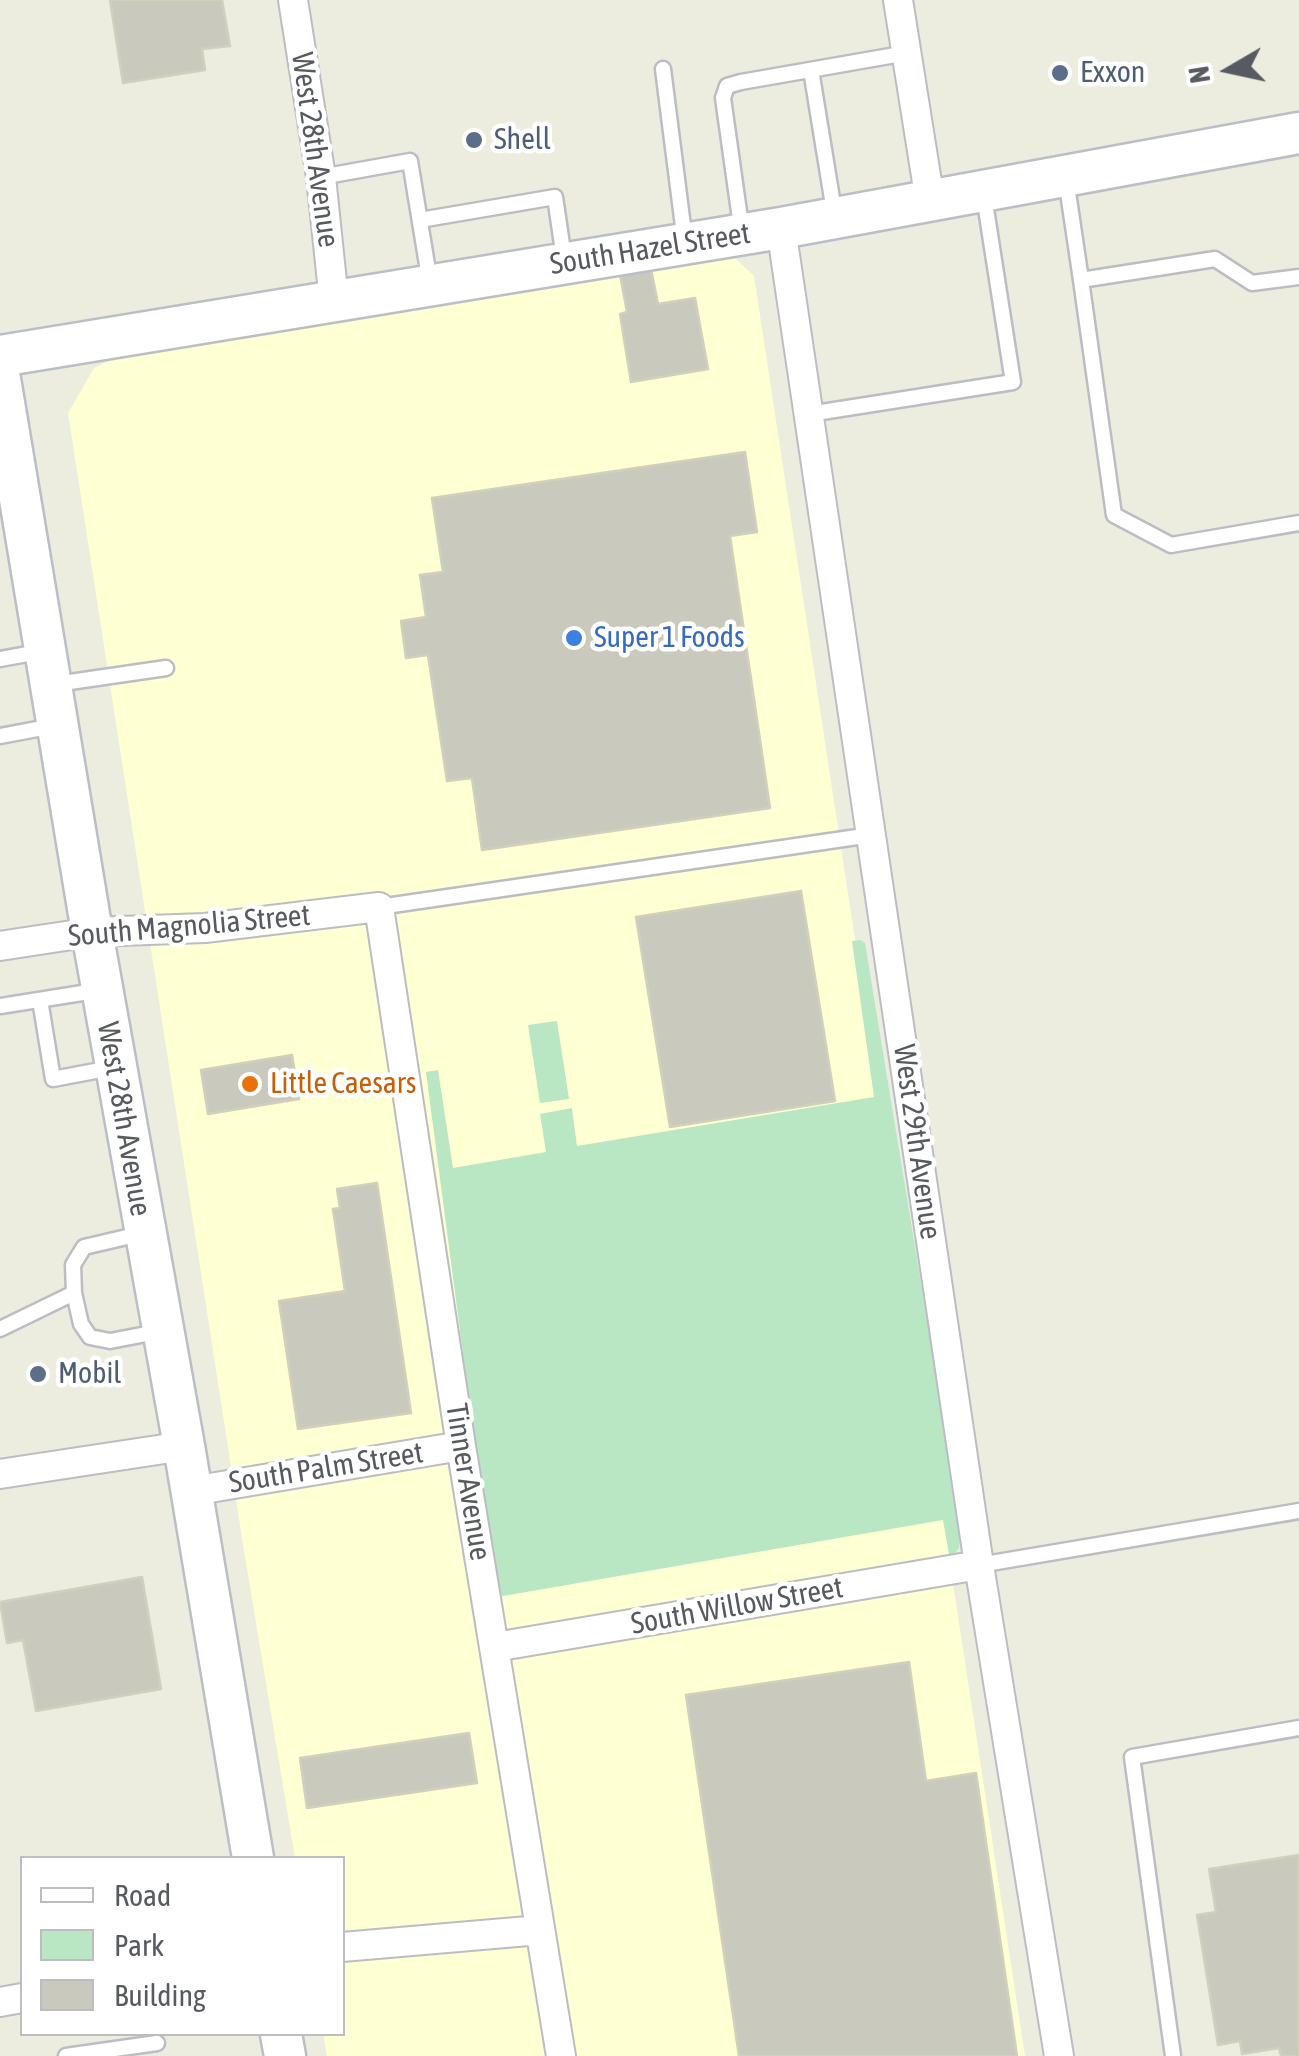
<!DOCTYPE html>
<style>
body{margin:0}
#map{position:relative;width:1299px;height:2056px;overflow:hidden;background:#eceddf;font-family:"Asap Condensed",sans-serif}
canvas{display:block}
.legend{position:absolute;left:20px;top:1856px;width:325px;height:180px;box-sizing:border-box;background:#fff;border:2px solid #bcbdc0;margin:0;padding:12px 18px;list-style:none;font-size:30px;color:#585a62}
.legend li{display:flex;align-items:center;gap:20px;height:50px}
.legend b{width:50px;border:2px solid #bcbdc0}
.north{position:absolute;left:1179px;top:20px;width:100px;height:100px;-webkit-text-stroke:8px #fff;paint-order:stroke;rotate:261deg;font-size:28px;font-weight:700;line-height:40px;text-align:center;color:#585a62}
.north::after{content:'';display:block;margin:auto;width:35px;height:45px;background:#585a62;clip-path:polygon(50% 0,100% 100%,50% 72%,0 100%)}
</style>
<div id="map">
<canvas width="1299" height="2056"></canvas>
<ul class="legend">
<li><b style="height:12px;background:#fff"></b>Road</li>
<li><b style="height:28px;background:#b9e7c4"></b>Park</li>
<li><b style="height:28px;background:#cac9be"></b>Building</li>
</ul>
<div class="north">N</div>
</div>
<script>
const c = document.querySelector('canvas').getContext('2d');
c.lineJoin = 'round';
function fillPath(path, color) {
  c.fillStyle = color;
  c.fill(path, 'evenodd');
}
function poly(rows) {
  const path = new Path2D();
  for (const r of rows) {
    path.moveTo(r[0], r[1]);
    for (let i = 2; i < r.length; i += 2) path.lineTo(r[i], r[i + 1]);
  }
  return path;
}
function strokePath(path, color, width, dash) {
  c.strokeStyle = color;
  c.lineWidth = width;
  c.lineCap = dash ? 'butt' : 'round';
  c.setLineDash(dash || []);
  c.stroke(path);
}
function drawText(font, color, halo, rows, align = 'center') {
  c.font = font + ' "Asap Condensed",sans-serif';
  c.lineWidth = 9;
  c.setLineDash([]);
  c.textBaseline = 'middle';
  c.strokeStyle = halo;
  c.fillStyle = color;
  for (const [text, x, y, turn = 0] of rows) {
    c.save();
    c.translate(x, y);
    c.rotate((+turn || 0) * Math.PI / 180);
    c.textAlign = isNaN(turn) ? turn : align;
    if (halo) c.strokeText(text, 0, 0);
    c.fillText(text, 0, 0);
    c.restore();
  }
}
fillPath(poly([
 [731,254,754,276,1025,2056,327,2056,323,2034,342,2034,342,1858,295,1858,244,1551,68,413,94,368,113,359]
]), '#feffd2');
fillPath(poly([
 [861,940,865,943,961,1526,959,1548,950,1559,943,1520,503,1596,496,1591,493,1582,426,1072,438,1070,453,1168,546,1152,540,1114,572,1108,577,1146,874,1097,852,941],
 [557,1021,569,1099,540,1103,528,1025]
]), '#b9e7c4');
const building = poly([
 [110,0,222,0,230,46,202,49,205,70,123,83,110,0],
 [650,264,658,304,695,298,708,369,631,382,620,314,627,312,619,269,650,264],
 [745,452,757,532,730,536,770,808,482,850,472,778,447,781,428,655,406,658,401,621,426,617,420,575,443,572,432,498,745,452],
 [801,891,835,1101,670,1127,636,917,801,891],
 [292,1055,299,1099,208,1114,201,1070,292,1055],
 [377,1183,411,1413,298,1429,279,1301,345,1291,333,1209,340,1208,337,1189,377,1183],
 [142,1577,161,1689,36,1711,23,1640,7,1643,0,1602,142,1577],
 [909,1662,926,1781,976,1773,1017,2056,739,2056,686,1695,909,1662],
 [469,1733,477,1783,307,1808,300,1758,469,1733],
 [1299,1855,1299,2056,1281,2056,1279,2048,1242,2054,1240,2041,1218,2045,1197,1915,1216,1912,1209,1869,1299,1855]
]);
fillPath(building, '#cac9be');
strokePath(building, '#d2d0bd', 2.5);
const lane = poly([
 [663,69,685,242],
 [811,70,835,217],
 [321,177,410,161,430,283],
 [1066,179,1081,280,1215,259,1252,283,1299,277],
 [420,220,555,197,564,258],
 [742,233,723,98,727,86,741,82,907,53],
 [1081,280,1114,515,1171,545,1299,523],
 [809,414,1013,382,984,196],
 [0,659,44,651],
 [56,684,166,668],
 [0,736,53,726],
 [379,907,871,835],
 [40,1000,53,1079,111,1068],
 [0,1006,101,990],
 [74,1293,81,1324,90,1337,110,1341,162,1331],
 [0,1329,74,1293,73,1265,84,1247,144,1233],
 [979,1565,1299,1511],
 [66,2056,157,2043],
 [1173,2056,1132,1757,1299,1728]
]);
const street = poly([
 [293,0,321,177,334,301],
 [898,0,930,201],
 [781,228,979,1565,1059,2056],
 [0,946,92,932,205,928,379,907,461,1446,561,2056],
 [0,1474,184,1446],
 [192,1491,461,1446],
 [495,1647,979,1565],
 [342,1947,540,1930],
 [0,2002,22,1998]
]);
const secondary = poly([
 [0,356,781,228,1299,133],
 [0,379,92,932,184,1446,253,1858],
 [281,2034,285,2056]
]);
strokePath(lane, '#bcbdc4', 19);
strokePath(street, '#bcbdc4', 32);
strokePath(secondary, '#bcbec7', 45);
strokePath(lane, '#fff', 14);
strokePath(street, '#fff', 28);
strokePath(secondary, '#fff', 40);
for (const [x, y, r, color] of [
 [1060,73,10,"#5c6f8a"],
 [474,140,10,"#5c6f8a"],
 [574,638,10,"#3f7fe0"],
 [250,1084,10,"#e8710a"],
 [38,1374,10,"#5c6f8a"]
]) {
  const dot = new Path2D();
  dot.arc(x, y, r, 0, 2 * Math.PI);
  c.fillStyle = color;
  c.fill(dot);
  strokePath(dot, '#fff', 4);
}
drawText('30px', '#4e5e75', '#fff', [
 ["Exxon",1080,73],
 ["Shell",494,140],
 ["Mobil",58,1374]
], 'left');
drawText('30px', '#585a62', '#fff', [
 ["West 28th Avenue",315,150,82],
 ["South Hazel Street",650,249,-9],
 ["South Magnolia Street",189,926,-5],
 ["West 28th Avenue",124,1119,80],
 ["West 29th Avenue",917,1142,82],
 ["South Palm Street",326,1468,-9],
 ["Tinner Avenue",468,1482,81],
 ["South Willow Street",737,1606,-10]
]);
drawText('30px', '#366cbe', '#fff', [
 ["Super 1 Foods",594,638]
], 'left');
drawText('30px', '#c56008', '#fff', [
 ["Little Caesars",270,1084]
], 'left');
</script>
